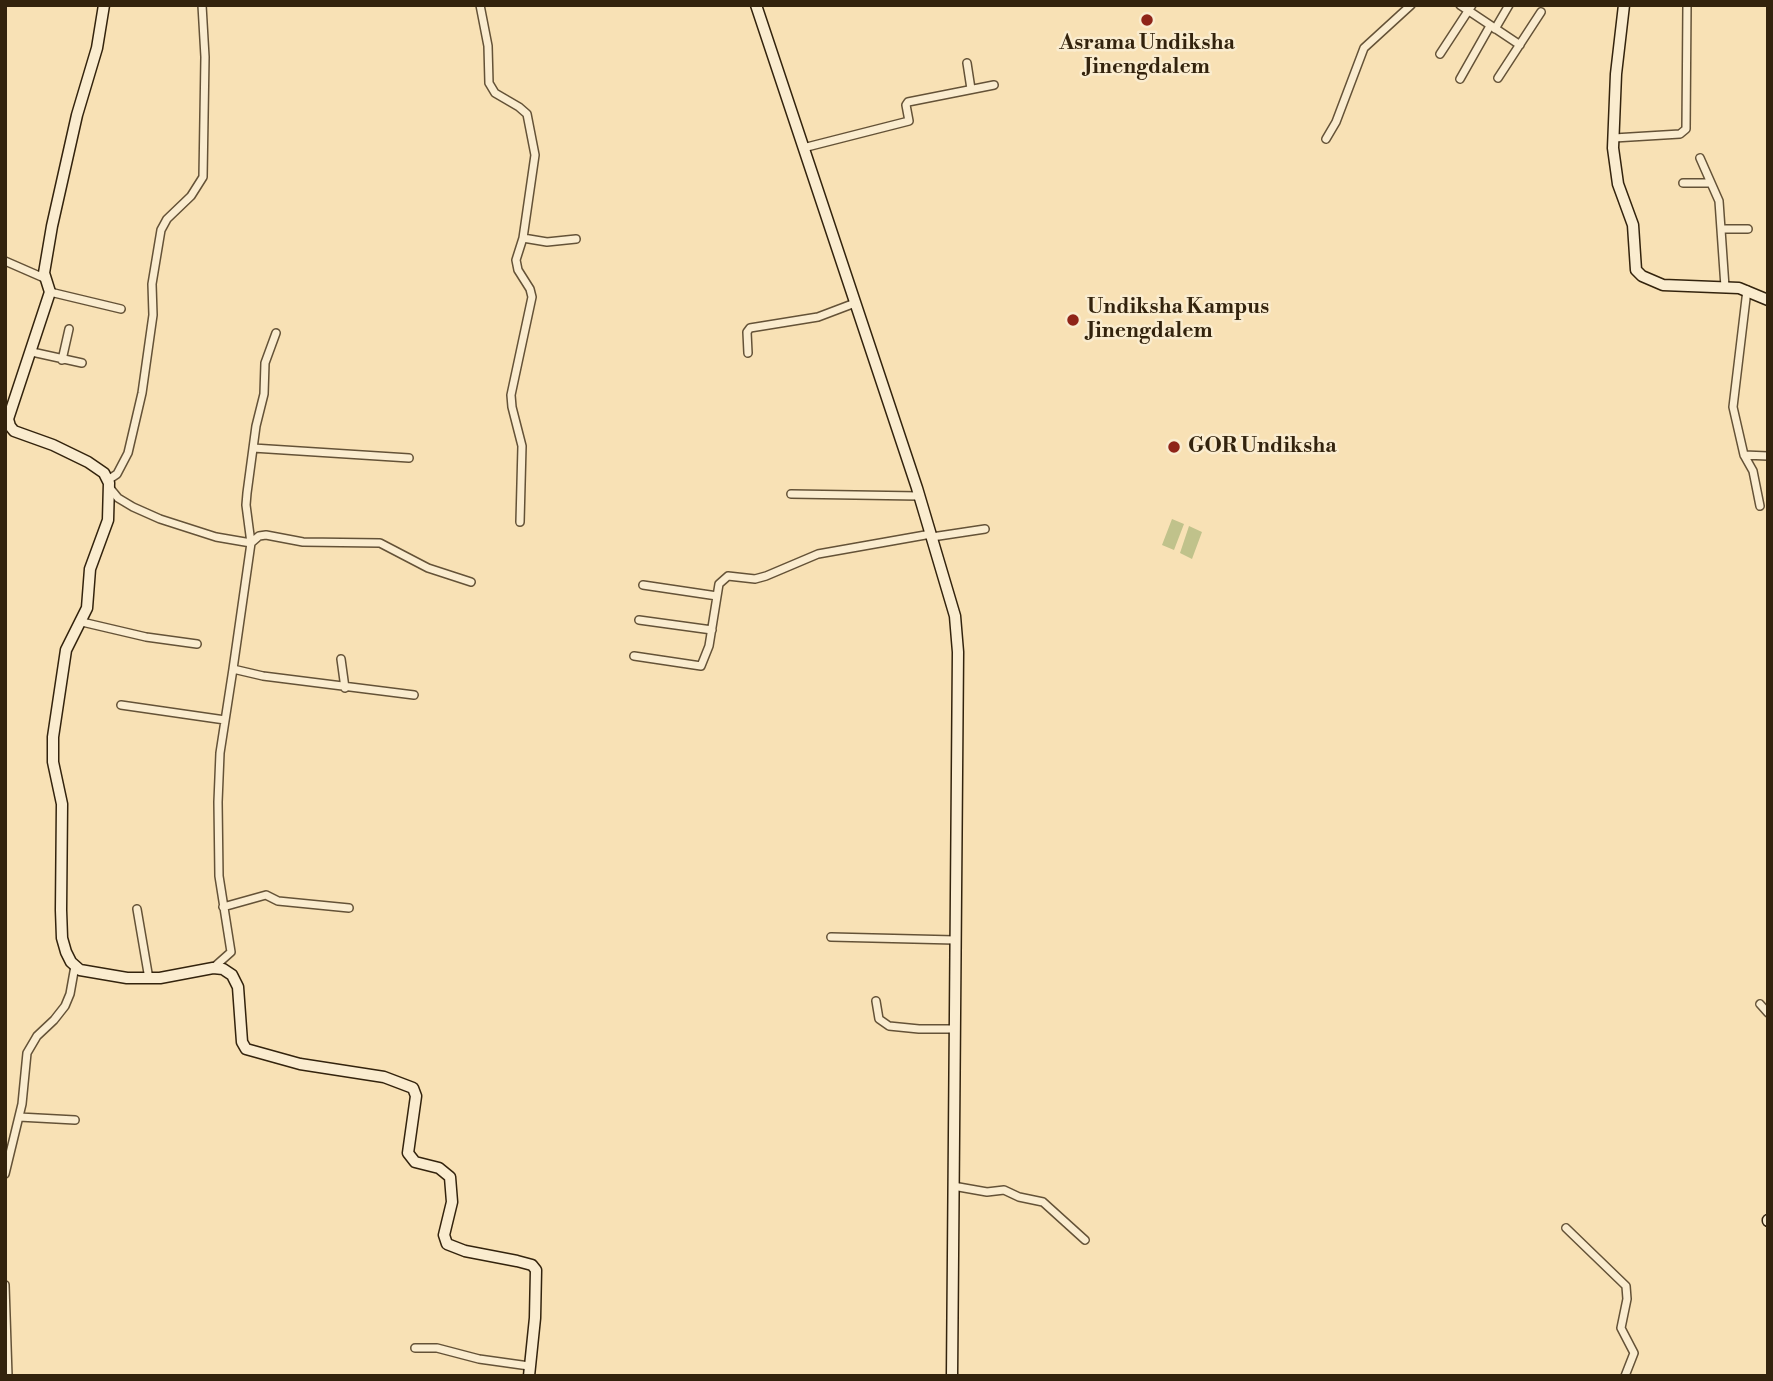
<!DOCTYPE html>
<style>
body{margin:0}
#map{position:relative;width:1773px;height:1381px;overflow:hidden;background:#f8e1b5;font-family:"Libre Bodoni",serif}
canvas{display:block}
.frame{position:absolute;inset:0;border:7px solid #33230d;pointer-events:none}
</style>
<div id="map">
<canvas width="1773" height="1381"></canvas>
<div class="frame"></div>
</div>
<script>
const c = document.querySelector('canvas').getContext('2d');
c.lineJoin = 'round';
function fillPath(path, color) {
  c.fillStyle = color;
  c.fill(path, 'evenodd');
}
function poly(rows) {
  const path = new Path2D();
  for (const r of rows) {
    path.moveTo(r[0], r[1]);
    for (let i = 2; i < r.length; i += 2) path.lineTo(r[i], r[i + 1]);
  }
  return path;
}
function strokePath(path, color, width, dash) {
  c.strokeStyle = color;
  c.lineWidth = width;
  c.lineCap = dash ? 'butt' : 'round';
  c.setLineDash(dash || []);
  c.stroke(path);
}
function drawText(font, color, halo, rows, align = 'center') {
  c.font = font + ' "Libre Bodoni",serif';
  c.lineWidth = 5;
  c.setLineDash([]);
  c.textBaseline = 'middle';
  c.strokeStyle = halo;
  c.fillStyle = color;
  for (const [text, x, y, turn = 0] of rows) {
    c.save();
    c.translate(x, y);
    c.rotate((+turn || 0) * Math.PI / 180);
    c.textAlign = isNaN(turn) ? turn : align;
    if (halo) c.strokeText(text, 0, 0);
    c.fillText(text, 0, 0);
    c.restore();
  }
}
fillPath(poly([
 [1172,519,1184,524,1174,550,1162,545],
 [1189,526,1202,532,1192,559,1180,553]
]), '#c0c28b');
const street = poly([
 [480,5,488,46,489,83,495,93,519,107,527,114,535,155,523,238,516,260,518,270,530,289,532,297,511,395,512,407,522,446,520,522],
 [1460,5,1520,45],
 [1495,29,1509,5],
 [1440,54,1472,5],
 [967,63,971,89],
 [1498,78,1541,12],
 [1460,79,1490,26],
 [1614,138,1680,134,1686,129,1687,5],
 [1326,139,1336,122,1364,48,1411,5],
 [803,148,909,121,906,105,908,102,994,85],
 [1700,158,1719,201,1725,287],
 [1683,183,1710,183],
 [1722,229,1748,229],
 [523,238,547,242,576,239],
 [5,261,44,278],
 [1747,290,1733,407,1744,455,1753,471,1760,506],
 [50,292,121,309],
 [276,333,265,363,264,394,256,426,247,493,246,505,251,543,233,669,263,676,414,695],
 [32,352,82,363],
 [748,353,747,332,750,328,818,317,855,303],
 [62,360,69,329],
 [253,448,409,458],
 [1744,455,1768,456],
 [108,480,117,474,128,453,142,393,153,315,152,284,161,230,167,219,191,196,203,177,205,57,202,5],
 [109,487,118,498,133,507,160,519,216,537,251,543,259,536,266,535,303,542,380,543,428,568,471,582],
 [791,494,919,496],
 [932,537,985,529],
 [643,585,717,596],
 [639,620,712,630],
 [82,622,146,637,197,644],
 [634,656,701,666,709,646,719,584,728,576,755,579,766,576,818,554,931,534],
 [341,659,345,688],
 [121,705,225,720],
 [223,907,266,895,278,901,349,908],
 [137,909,149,979],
 [831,937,955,940],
 [213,968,231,952,219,876,218,802,220,753,233,669],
 [876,1001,879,1019,889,1026,919,1029,954,1029],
 [1760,1004,1768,1013],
 [19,1117,75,1120],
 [5,1174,22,1104,27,1053,37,1036,54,1020,65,1006,70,994,75,966],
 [953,1186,987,1192,1004,1190,1019,1197,1043,1202,1085,1240],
 [1566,1228,1626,1286,1627,1299,1621,1328,1634,1353,1625,1376],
 [5,1285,8,1376],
 [415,1348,437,1348,479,1359,529,1366]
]);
const secondary = poly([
 [104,5,97,48,77,115,52,226,44,273,50,292,8,419,10,426,14,431,53,445,88,462,104,473,109,483,108,520,90,569,87,608,66,650,53,737,53,762,62,804,61,910,62,938,66,952,71,962,80,970,127,978,160,978,213,968,223,969,232,975,238,987,242,1042,246,1049,300,1064,384,1077,413,1088,416,1096,408,1153,415,1162,439,1168,450,1177,452,1202,444,1235,447,1244,465,1251,517,1261,532,1265,536,1270,535,1318,529,1376],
 [756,5,917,488,955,616,958,652,952,1376],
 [1624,5,1616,74,1613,148,1618,184,1633,225,1636,270,1642,276,1663,285,1739,288,1768,300],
 [1768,1220,1768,1221]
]);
strokePath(street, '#645237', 10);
strokePath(secondary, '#33230d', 13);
strokePath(street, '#faeccf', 7);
strokePath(secondary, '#faeccf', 10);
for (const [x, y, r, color] of [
 [1147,20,7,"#8f2418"],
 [1073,320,7,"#8f2418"],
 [1174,447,7,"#8f2418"]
]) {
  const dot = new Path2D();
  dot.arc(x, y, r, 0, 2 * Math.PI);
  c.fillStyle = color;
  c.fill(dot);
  strokePath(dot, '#faeccf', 2.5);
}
drawText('bold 21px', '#33230d', '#faeccf', [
 ["Asrama Undiksha",1147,44,"center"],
 ["Jinengdalem",1147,68,"center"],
 ["Undiksha Kampus",1087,308],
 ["Jinengdalem",1087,332],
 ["GOR Undiksha",1188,447]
], 'left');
</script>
